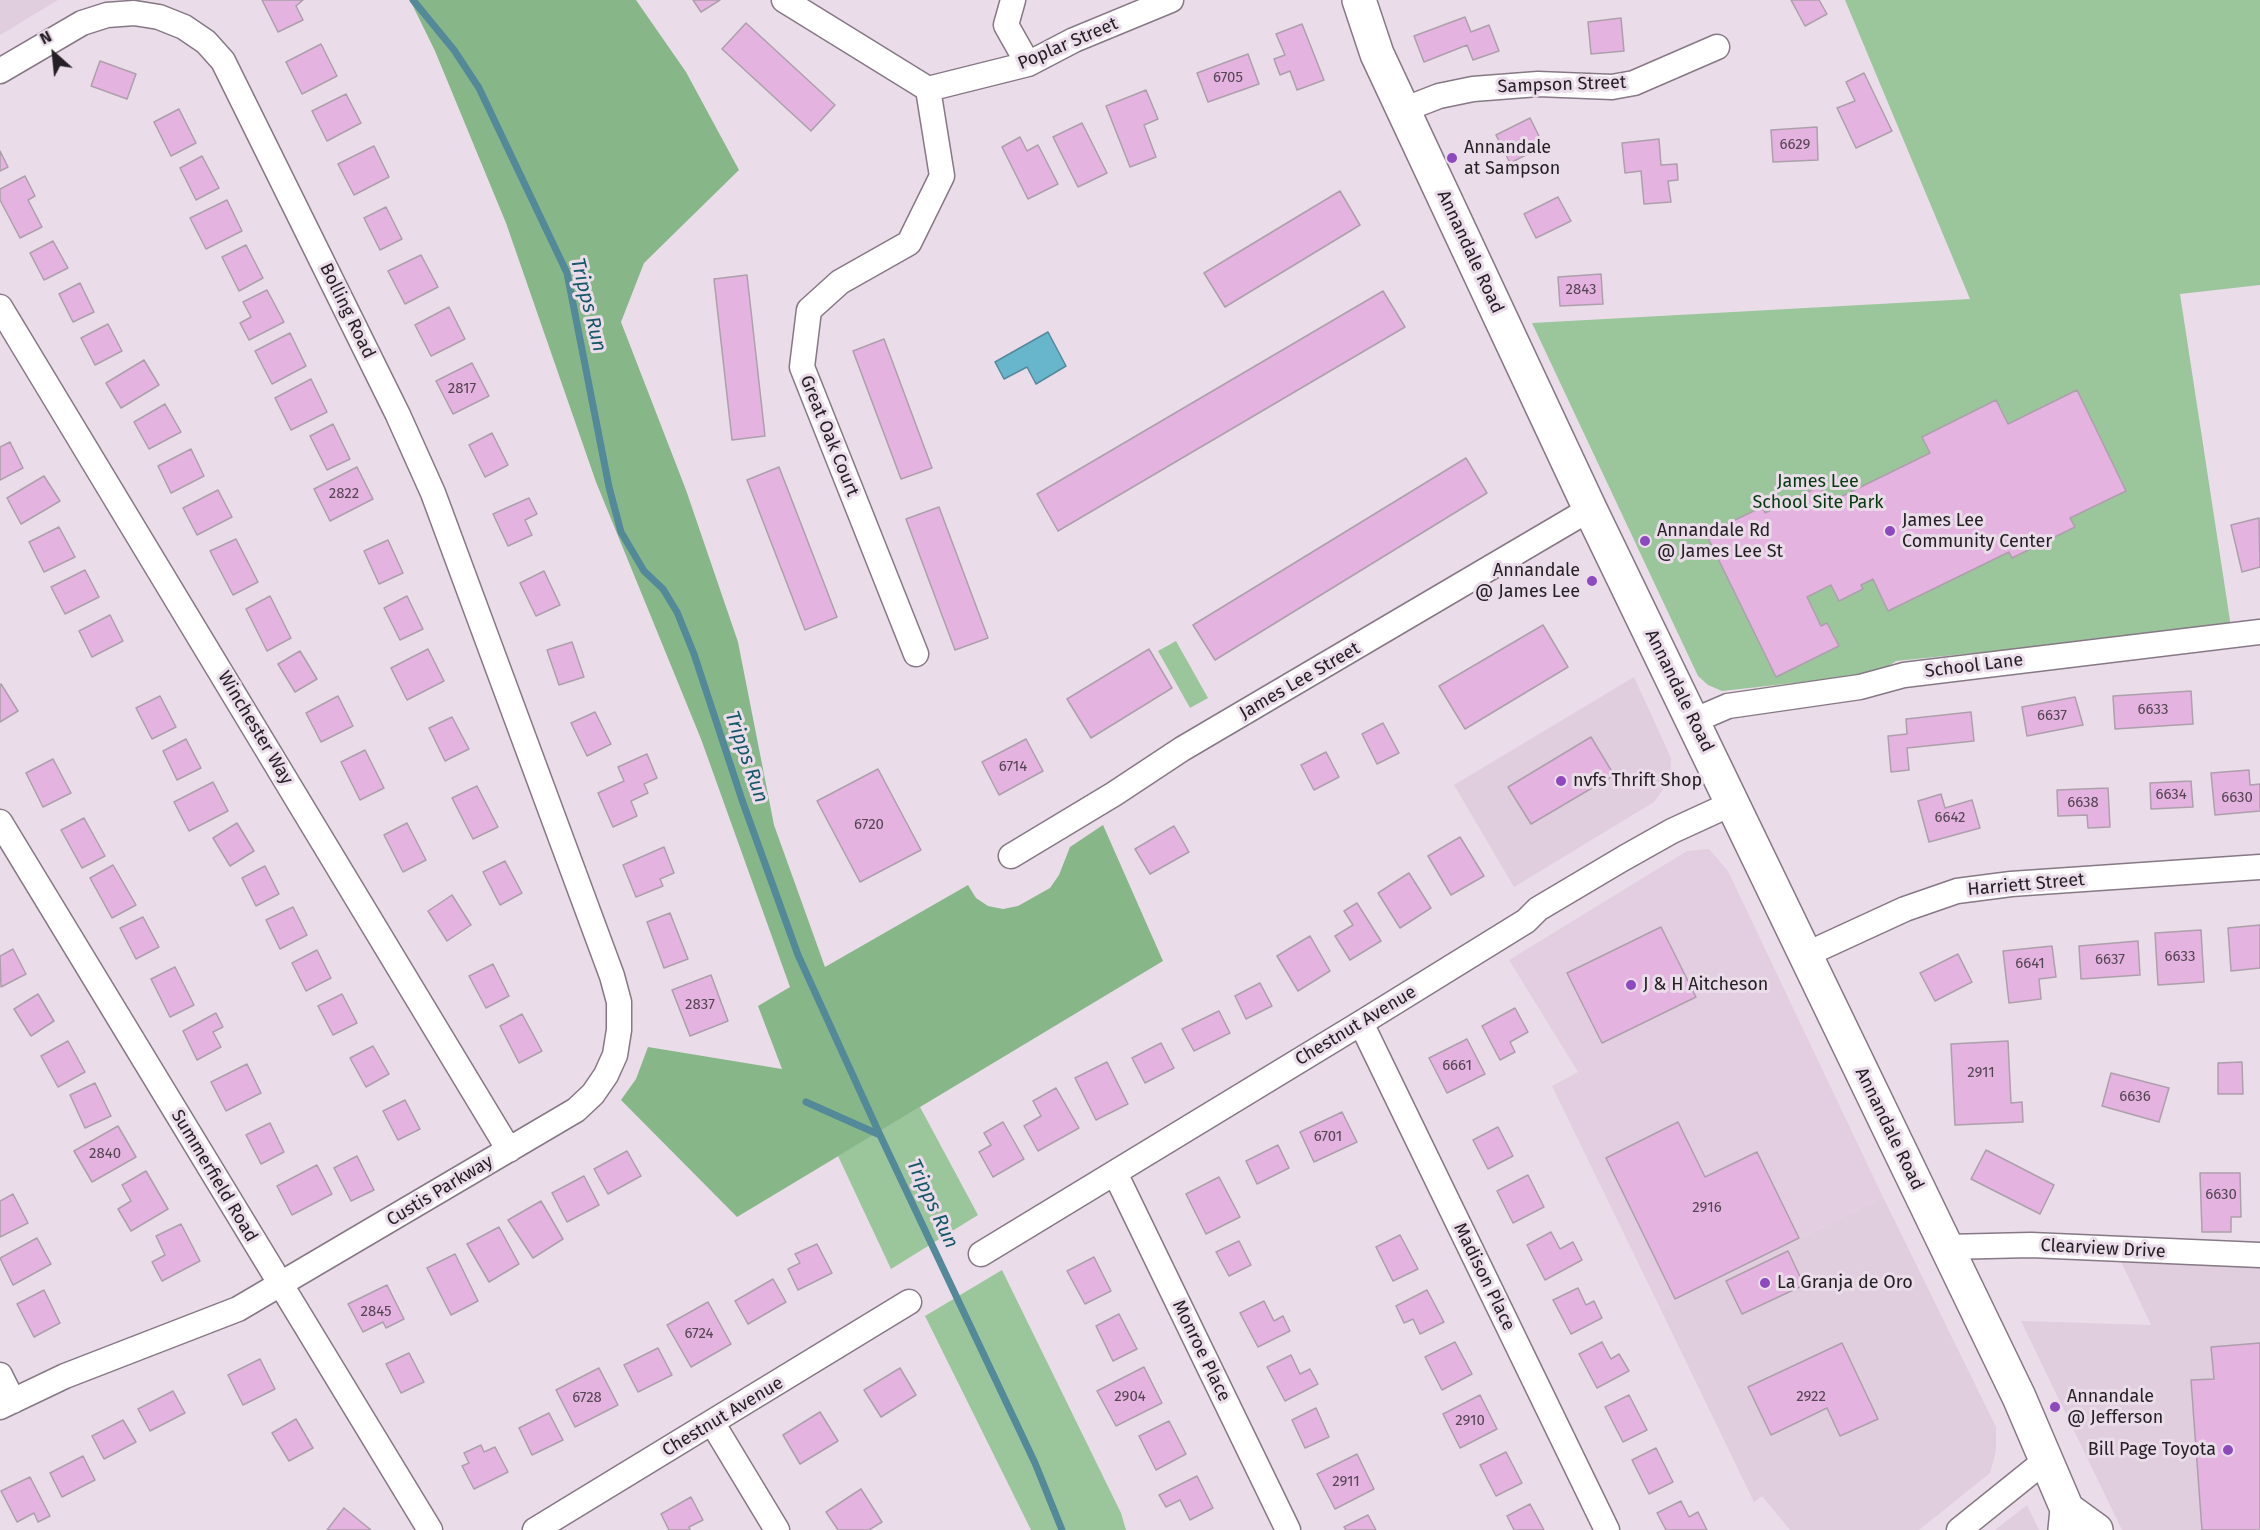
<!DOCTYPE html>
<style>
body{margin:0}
#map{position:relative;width:2260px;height:1530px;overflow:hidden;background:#ebdcea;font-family:"Fira Sans",sans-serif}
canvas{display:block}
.north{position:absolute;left:24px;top:24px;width:60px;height:60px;-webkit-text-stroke:4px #ebdcea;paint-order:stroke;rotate:333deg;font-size:16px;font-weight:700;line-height:24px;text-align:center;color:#252025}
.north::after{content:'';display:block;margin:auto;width:21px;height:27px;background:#252025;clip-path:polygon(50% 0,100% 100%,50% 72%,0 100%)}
</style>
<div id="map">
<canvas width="2260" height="1530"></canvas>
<div class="north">N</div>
</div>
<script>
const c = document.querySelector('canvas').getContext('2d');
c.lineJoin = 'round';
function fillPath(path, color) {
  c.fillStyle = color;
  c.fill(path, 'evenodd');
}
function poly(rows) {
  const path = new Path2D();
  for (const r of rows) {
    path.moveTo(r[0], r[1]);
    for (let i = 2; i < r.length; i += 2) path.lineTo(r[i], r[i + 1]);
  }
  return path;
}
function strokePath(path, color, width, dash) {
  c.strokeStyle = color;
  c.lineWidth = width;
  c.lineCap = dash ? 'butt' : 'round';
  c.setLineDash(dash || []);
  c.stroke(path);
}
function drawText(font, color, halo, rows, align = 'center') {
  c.font = font + ' "Fira Sans",sans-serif';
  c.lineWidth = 6;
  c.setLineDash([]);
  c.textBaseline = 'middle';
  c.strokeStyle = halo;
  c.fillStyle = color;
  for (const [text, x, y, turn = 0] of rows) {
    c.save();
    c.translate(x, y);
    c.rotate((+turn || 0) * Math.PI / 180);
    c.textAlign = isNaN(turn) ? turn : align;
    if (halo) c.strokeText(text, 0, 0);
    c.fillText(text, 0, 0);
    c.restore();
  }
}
fillPath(poly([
 [0,0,58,0,0,35],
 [1634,677,1671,758,1670,780,1654,802,1514,887,1454,785],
 [1883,1197,1996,1427,1996,1451,1990,1473,1919,1530,1790,1530,1762,1496,1754,1502,1660,1308],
 [2119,1257,2260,1262,2260,1530,2122,1530,2021,1321,2151,1325],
 [2027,1505,2039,1530,1995,1530]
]), '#e0cddd');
fillPath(poly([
 [1709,849,1728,871,1883,1197,1660,1308,1552,1086,1578,1072,1509,960,1687,851]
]), '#e3cee1');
fillPath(poly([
 [1845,0,2260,0,2260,285,2180,294,2231,627,1896,661,1883,670,1867,675,1722,691,1708,685,1698,676,1532,323,1970,299],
 [1176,641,1208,698,1190,708,1158,651],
 [920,1107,978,1215,891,1269,838,1156],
 [1002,1270,1121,1513,1126,1530,1031,1530,925,1316]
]), '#9bc69c');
fillPath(poly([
 [410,0,636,0,686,72,739,170,644,263,621,322,686,490,738,642,774,825,825,967,968,885,976,898,988,906,1003,909,1018,906,1050,888,1059,875,1070,847,1103,825,1163,961,737,1217,621,1100,636,1079,648,1047,782,1069,758,1006,790,987,701,739,596,482,506,223,435,51]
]), '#87b789');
const water = poly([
 [1048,332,1066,366,1036,384,1027,367,1004,379,995,362,1048,332]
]);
fillPath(water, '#68b6cc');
strokePath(water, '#54899a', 1.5);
strokePath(poly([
 [413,0,454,50,479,88,567,273,609,487,621,532,644,571,663,589,677,612,694,654,742,800,798,955,880,1135,1035,1463,1062,1530],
 [806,1102,880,1135]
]), '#54899a', 7);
const building = poly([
 [262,0,303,0,296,6,303,20,278,32,262,0],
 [693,0,720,0,701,12,693,0],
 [1791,0,1819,0,1827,14,1805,26,1791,0],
 [1465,17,1471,32,1489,25,1499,51,1473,60,1467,45,1424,62,1414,36,1465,17],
 [1621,18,1624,51,1591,54,1588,22,1621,18],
 [746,23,835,105,811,131,722,49,746,23],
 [1302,24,1324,80,1297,90,1290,71,1280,75,1274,59,1285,55,1276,34,1302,24],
 [321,44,337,76,302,94,286,62,321,44],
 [1248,54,1259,84,1208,102,1197,73,1248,54],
 [100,61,136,74,127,99,91,86,100,61],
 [1864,73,1892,131,1856,148,1837,108,1855,101,1846,82,1864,73],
 [1146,90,1158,119,1144,125,1156,157,1130,167,1106,106,1146,90],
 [346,94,361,123,327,141,312,111,346,94],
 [179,109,196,143,171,156,154,122,179,109],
 [1530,118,1544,146,1510,163,1496,135,1530,118],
 [1082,123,1107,173,1078,187,1053,137,1082,123],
 [1817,127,1818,160,1773,162,1771,130,1817,127],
 [1020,137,1027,151,1038,145,1058,184,1028,199,1002,147,1020,137],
 [1659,139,1661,165,1677,164,1678,180,1668,181,1671,202,1644,204,1641,171,1625,173,1622,143,1659,139],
 [374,146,389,177,354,195,338,164,374,146],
 [0,151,8,167,0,171,0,151],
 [202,156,219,188,196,200,180,168,202,156],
 [25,176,35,196,28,200,42,227,20,238,0,200,0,189,25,176],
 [1340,191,1360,225,1225,307,1204,273,1340,191],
 [1558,197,1571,221,1536,238,1524,214,1558,197],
 [227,200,242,231,206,249,190,218,227,200],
 [386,207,402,239,380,250,364,218,386,207],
 [53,241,68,268,44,280,30,253,53,241],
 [246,245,263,278,239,291,222,257,246,245],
 [421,255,438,287,405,304,388,271,421,255],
 [1601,274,1603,304,1560,306,1558,277,1601,274],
 [747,275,765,436,732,440,714,279,747,275],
 [80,283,94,312,73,322,59,294,80,283],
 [267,290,284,322,249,340,240,323,251,317,243,302,267,290],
 [1383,291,1405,327,1058,531,1037,494,1383,291],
 [449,307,465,339,431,356,415,325,449,307],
 [108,324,122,351,95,365,81,338,108,324],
 [290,333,306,366,272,384,255,351,290,333],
 [884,339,932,468,901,479,853,351,884,339],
 [144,360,159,385,121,408,106,383,144,360],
 [472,363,489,396,453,414,436,381,472,363],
 [311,379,327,412,291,430,275,398,311,379],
 [2077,390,2126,491,2070,518,2075,527,2012,558,2009,552,1888,611,1873,579,1861,585,1863,589,1839,601,1831,585,1807,597,1821,626,1827,623,1839,646,1776,677,1706,534,1762,507,1765,513,1820,486,1828,503,1930,453,1922,437,1996,400,2008,424,2077,390],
 [165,404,181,432,149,449,134,422,165,404],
 [333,424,350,459,327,470,310,436,333,424],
 [492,433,508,465,485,477,469,445,492,433],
 [10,442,23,468,0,480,0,447,10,442],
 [191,449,204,476,171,493,158,466,191,449],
 [1466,458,1487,493,1215,660,1193,625,1466,458],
 [357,467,373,499,330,521,314,489,357,467],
 [779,467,837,617,805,630,747,480,779,467],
 [44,476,60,501,21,524,7,498,44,476],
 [218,490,232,517,197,535,183,508,218,490],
 [529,498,537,514,525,520,532,535,508,546,493,514,529,498],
 [939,507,988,638,955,650,906,519,939,507],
 [2259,518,2260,567,2242,572,2231,525,2259,518],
 [59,527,75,557,44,572,29,542,59,527],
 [236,539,258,582,233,595,210,551,236,539],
 [388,540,403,573,379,584,364,551,388,540],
 [85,570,99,597,65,614,51,587,85,570],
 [544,571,560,605,536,616,520,583,544,571],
 [270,596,291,638,267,651,246,609,270,596],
 [407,596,423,629,400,640,384,608,407,596],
 [110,615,123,641,92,657,79,631,110,615],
 [1543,625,1568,667,1465,729,1439,686,1543,625],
 [572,642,584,677,559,685,547,650,572,642],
 [428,649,444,681,407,700,391,668,428,649],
 [1149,649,1172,688,1091,738,1067,699,1149,649],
 [300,651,317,679,295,692,278,664,300,651],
 [1,684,18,711,0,722,0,685,1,684],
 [2191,691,2193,724,2115,729,2113,696,2191,691],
 [160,696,176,727,152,739,136,708,160,696],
 [338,696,353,726,321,742,306,713,338,696],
 [2075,697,2083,725,2027,736,2022,707,2075,697],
 [595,712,611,744,587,756,571,723,595,712],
 [1971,712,1974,741,1907,748,1909,770,1891,772,1888,736,1907,734,1906,719,1971,712],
 [452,717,469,749,445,761,429,728,452,717],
 [1383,723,1399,753,1377,764,1362,734,1383,723],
 [1591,737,1614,775,1531,824,1508,787,1591,737],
 [186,739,201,768,177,780,163,751,186,739],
 [1026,739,1043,771,999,795,982,762,1026,739],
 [365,750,384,788,360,800,341,762,365,750],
 [1326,752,1339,777,1314,790,1301,765,1326,752],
 [647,754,657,778,644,784,648,793,631,801,637,816,613,827,598,793,624,781,618,767,647,754],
 [53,759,71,793,43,807,26,773,53,759],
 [878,769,921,850,860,882,817,801,878,769],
 [2249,770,2250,785,2260,784,2260,811,2215,815,2211,773,2249,770],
 [2191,781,2193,807,2151,809,2150,783,2191,781],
 [213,782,228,811,189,831,174,802,213,782],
 [477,786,498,827,473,839,452,798,477,786],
 [2108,788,2110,827,2088,828,2087,815,2058,816,2057,790,2108,788],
 [1941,794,1945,808,1972,800,1980,828,1929,842,1918,801,1941,794],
 [84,818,105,856,82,868,61,830,84,818],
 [237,823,254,851,230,866,213,838,237,823],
 [407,823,426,860,403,872,384,835,407,823],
 [1174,826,1189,852,1150,874,1135,849,1174,826],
 [1460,837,1484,876,1451,895,1428,856,1460,837],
 [664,847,674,873,660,879,663,886,636,897,623,865,664,847],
 [505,861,522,893,500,905,483,872,505,861],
 [113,865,136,905,112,918,90,878,113,865],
 [265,866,279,894,256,906,242,878,265,866],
 [1409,873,1431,908,1400,928,1378,893,1409,873],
 [452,895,471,925,447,941,428,911,452,895],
 [1357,903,1381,941,1350,960,1335,936,1353,925,1344,911,1357,903],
 [293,907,307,935,280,949,266,920,293,907],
 [670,913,688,959,664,968,647,922,670,913],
 [143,917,159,947,136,959,120,928,143,917],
 [2260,925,2260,968,2231,971,2228,928,2260,925],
 [1661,927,1696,997,1602,1043,1567,973,1661,927],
 [2201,930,2204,982,2158,985,2155,933,2201,930],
 [1310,936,1330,971,1298,991,1277,956,1310,936],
 [2138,941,2140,975,2081,979,2079,946,2138,941],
 [2052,946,2056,977,2039,979,2041,999,2009,1003,2003,951,2052,946],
 [13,949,26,974,1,987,0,956,13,949],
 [317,950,331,978,306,991,292,963,317,950],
 [1958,954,1972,982,1935,1001,1920,973,1958,954],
 [493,964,509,996,486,1008,469,976,493,964],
 [175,967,194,1005,170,1017,151,979,175,967],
 [711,975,728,1021,690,1036,672,990,711,975],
 [1260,983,1272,1006,1246,1019,1235,996,1260,983],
 [38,994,54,1021,31,1036,14,1009,38,994],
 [342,994,357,1023,333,1035,318,1006,342,994],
 [1515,1008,1528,1032,1510,1042,1515,1052,1500,1060,1482,1026,1515,1008],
 [1219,1011,1230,1033,1194,1051,1182,1029,1219,1011],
 [216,1013,223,1027,213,1032,221,1047,197,1060,183,1031,216,1013],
 [522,1014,542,1051,519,1063,500,1026,522,1014],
 [1467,1039,1485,1074,1447,1093,1429,1058,1467,1039],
 [68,1041,85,1072,58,1087,41,1056,68,1041],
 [2008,1041,2011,1103,2022,1102,2023,1122,1955,1125,1951,1044,2008,1041],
 [1161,1043,1174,1068,1145,1083,1132,1058,1161,1043],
 [373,1046,389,1074,366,1087,350,1058,373,1046],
 [1107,1062,1128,1104,1096,1120,1075,1078,1107,1062],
 [2242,1062,2243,1094,2218,1094,2218,1063,2242,1062],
 [247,1064,261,1093,226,1111,211,1082,247,1064],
 [2111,1073,2169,1088,2159,1122,2102,1106,2111,1073],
 [95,1083,111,1116,85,1128,70,1095,95,1083],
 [1056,1088,1079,1128,1038,1151,1024,1126,1041,1116,1033,1101,1056,1088],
 [405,1100,420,1129,398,1140,383,1111,405,1100],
 [1342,1112,1357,1142,1314,1162,1300,1132,1342,1112],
 [1003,1122,1024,1159,993,1177,979,1152,991,1145,984,1133,1003,1122],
 [1678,1122,1705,1177,1757,1152,1799,1238,1675,1299,1606,1158,1678,1122],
 [270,1123,284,1152,261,1164,246,1135,270,1123],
 [118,1126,136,1157,92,1182,74,1151,118,1126],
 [1498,1127,1513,1156,1488,1169,1473,1140,1498,1127],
 [1278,1145,1289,1168,1257,1184,1246,1161,1278,1145],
 [1986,1150,2054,1185,2040,1214,1971,1179,1986,1150],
 [627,1151,641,1176,608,1194,594,1169,627,1151],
 [357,1156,374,1190,351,1201,334,1168,357,1156],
 [317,1165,332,1194,292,1215,277,1186,317,1165],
 [146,1171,168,1209,131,1231,118,1209,131,1201,122,1185,146,1171],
 [2200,1173,2240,1173,2241,1217,2231,1217,2231,1232,2202,1232,2200,1173],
 [1528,1175,1544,1207,1513,1223,1497,1191,1528,1175],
 [584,1176,599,1205,567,1222,552,1193,584,1176],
 [1219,1177,1240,1217,1206,1234,1186,1194,1219,1177],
 [13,1194,28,1223,0,1237,0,1201,13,1194],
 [541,1201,563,1239,533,1258,508,1220,541,1201],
 [181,1224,200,1261,162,1281,152,1262,165,1255,156,1236,181,1224],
 [499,1227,519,1264,489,1282,467,1244,499,1227],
 [1551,1232,1560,1249,1573,1242,1582,1260,1545,1280,1527,1245,1551,1232],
 [1400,1235,1418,1269,1393,1281,1376,1247,1400,1235],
 [37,1238,51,1264,13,1285,0,1258,37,1238],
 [1239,1241,1251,1265,1229,1276,1216,1252,1239,1241],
 [817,1244,832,1273,798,1290,788,1269,800,1263,795,1254,817,1244],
 [1788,1251,1804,1285,1742,1314,1726,1281,1788,1251],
 [455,1254,478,1301,451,1315,427,1268,455,1254],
 [1094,1257,1111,1291,1085,1304,1067,1271,1094,1257],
 [773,1279,786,1302,748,1324,735,1301,773,1279],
 [387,1285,404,1319,386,1328,383,1322,363,1332,348,1304,387,1285],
 [1578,1288,1586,1305,1594,1301,1602,1318,1571,1334,1553,1300,1578,1288],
 [44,1290,60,1323,34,1337,17,1304,44,1290],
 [1427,1290,1444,1322,1420,1334,1413,1319,1404,1323,1396,1306,1427,1290],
 [1264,1301,1274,1321,1283,1316,1290,1331,1258,1347,1240,1313,1264,1301],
 [708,1302,731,1344,691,1367,667,1325,708,1302],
 [1119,1314,1137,1349,1113,1361,1096,1326,1119,1314],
 [1455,1342,1472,1374,1442,1390,1425,1357,1455,1342],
 [1602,1342,1611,1359,1619,1354,1629,1371,1597,1388,1579,1354,1602,1342],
 [1842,1343,1878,1419,1840,1436,1827,1408,1771,1435,1748,1387,1842,1343],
 [2260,1343,2260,1530,2202,1530,2191,1380,2214,1379,2211,1347,2260,1343],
 [658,1348,672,1375,638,1392,624,1365,658,1348],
 [409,1353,424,1382,401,1393,386,1364,409,1353],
 [1291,1355,1300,1374,1310,1369,1318,1384,1285,1401,1267,1367,1291,1355],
 [260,1359,275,1389,243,1405,228,1375,260,1359],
 [1144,1367,1162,1403,1116,1426,1097,1391,1144,1367],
 [599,1368,618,1405,575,1427,556,1390,599,1368],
 [900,1368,916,1395,881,1417,864,1390,900,1368],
 [173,1391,185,1413,150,1431,138,1409,173,1391],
 [1480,1395,1497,1429,1460,1448,1443,1414,1480,1395],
 [1629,1395,1647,1430,1623,1442,1605,1407,1629,1395],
 [1316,1408,1329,1437,1305,1448,1292,1420,1316,1408],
 [820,1412,838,1441,800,1464,783,1435,820,1412],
 [549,1413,563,1440,532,1455,519,1428,549,1413],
 [296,1419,313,1448,289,1461,272,1433,296,1419],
 [123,1420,136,1442,104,1459,92,1436,123,1420],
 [1169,1421,1186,1454,1156,1470,1139,1436,1169,1421],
 [481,1445,484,1452,495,1447,508,1472,474,1489,462,1466,469,1463,464,1453,481,1445],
 [1656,1448,1673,1482,1649,1494,1632,1460,1656,1448],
 [1506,1452,1522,1483,1496,1496,1480,1465,1506,1452],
 [1357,1454,1374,1489,1335,1509,1317,1474,1357,1454],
 [83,1456,95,1480,62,1497,50,1473,83,1456],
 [1197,1476,1213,1508,1190,1520,1180,1500,1166,1507,1159,1495,1197,1476],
 [30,1477,50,1516,38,1522,34,1513,17,1522,1,1491,30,1477],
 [861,1489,882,1522,869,1530,838,1530,826,1512,861,1489],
 [691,1497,703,1520,689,1527,690,1530,669,1530,661,1514,691,1497],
 [1681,1501,1689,1517,1698,1512,1707,1530,1666,1530,1657,1513,1681,1501],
 [1530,1504,1544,1530,1514,1530,1507,1516,1530,1504],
 [344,1508,371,1530,327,1530,344,1508],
 [1368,1515,1376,1530,1346,1530,1344,1527,1368,1515]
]);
fillPath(building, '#e4b3e0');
strokePath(building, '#ad9fab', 1.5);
const street = poly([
 [784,0,928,89],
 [1013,0,1006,25,1028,64],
 [0,71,82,23,107,15,134,13,159,17,184,27,206,42,223,61,398,415,433,493,612,976,619,1002,619,1030,615,1055,606,1075,593,1094,576,1110,238,1309,65,1376,0,1407],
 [928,89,1028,64,1074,40,1171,0],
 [1403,110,1439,96,1473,89,1538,84,1612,87,1634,83,1717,47],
 [0,307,509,1150],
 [916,654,802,367,809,310,840,282,909,243,942,176,928,89],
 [1693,721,1728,706,1860,687,1904,675,2260,632],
 [0,822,430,1530],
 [1011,856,1114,794,1182,749,1590,509],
 [1805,955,1905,909,1957,891,2011,884,2260,867],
 [1361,1023,1607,1530],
 [1115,1173,1288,1530],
 [1946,1247,2031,1245,2260,1255],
 [981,1254,1361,1023,1526,921,1538,909,1624,858,1672,831,1733,803],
 [0,1375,13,1401],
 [713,1424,777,1530],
 [535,1530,909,1302],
 [1959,1530,2046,1460]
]);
const secondary = poly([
 [1359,0,1377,54,1590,509,2019,1397,2067,1509,2065,1530],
 [2067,1509,2096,1530]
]);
strokePath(street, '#867884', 27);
strokePath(secondary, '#867884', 36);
strokePath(street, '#fff', 24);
strokePath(secondary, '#fff', 33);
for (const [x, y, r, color] of [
 [1452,158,6,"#8d49be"],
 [1890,531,6,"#8d49be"],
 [1645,541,6,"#8d49be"],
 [1592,581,6,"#8d49be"],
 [1561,781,6,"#8d49be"],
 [1631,985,6,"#8d49be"],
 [1765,1283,6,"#8d49be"],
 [2055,1407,6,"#8d49be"],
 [2228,1450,6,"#8d49be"]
]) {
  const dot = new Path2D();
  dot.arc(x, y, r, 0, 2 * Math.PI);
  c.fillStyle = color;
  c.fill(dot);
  strokePath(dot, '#ebdcea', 2);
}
drawText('15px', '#554554', null, [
 ["6705",1228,78],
 ["6629",1795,145],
 ["2843",1581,290],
 ["2817",462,389],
 ["2822",344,494],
 ["6633",2153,710],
 ["6637",2052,716],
 ["6714",1013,767],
 ["6634",2171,795],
 ["6630",2237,798],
 ["6638",2083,803],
 ["6642",1950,818],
 ["6720",869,825],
 ["6633",2180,957],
 ["6637",2110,960],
 ["6641",2030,964],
 ["2837",700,1005],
 ["6661",1457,1066],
 ["2911",1981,1073],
 ["6636",2135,1097],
 ["6701",1328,1137],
 ["2840",105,1154],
 ["6630",2221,1195],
 ["2916",1707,1208],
 ["2845",376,1312],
 ["6724",699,1334],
 ["2904",1130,1397],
 ["2922",1811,1397],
 ["6728",587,1398],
 ["2910",1470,1421],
 ["2911",1346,1482]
]);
drawText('18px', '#252025', '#ebdcea', [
 ["Poplar Street",1068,44,-23],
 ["Sampson Street",1562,85,-2],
 ["Annandale Road",1470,252,65],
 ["Bolling Road",347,311,64],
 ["Great Oak Court",829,436,68],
 ["School Lane",1974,666,-7],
 ["James Lee Street",1300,681,-30],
 ["Annandale Road",1679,691,64],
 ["Winchester Way",255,728,59],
 ["Harriett Street",2026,885,-5],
 ["Chestnut Avenue",1356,1026,-31],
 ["Annandale Road",1889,1129,64],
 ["Summerfield Road",214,1176,59],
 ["Custis Parkway",440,1191,-31],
 ["Clearview Drive",2103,1249,3],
 ["Madison Place",1484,1277,64],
 ["Monroe Place",1201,1351,64],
 ["Chestnut Avenue",723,1417,-31]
]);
drawText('18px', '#252025', '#ebdcea', [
 ["Annandale",1464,148],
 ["at Sampson",1464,169],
 ["James Lee",1902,521],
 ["Community Center",1902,542],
 ["Annandale Rd",1657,531],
 ["@ James Lee St",1657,552],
 ["Annandale",1580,571,"right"],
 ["@ James Lee",1580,592,"right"],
 ["nvfs Thrift Shop",1573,781],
 ["J & H Aitcheson",1643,985],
 ["La Granja de Oro",1777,1283],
 ["Annandale",2067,1397],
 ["@ Jefferson",2067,1418],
 ["Bill Page Toyota",2216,1450,"right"]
], 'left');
drawText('18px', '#03390c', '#ebdcea', [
 ["James Lee",1818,482],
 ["School Site Park",1818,503]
]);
drawText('italic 20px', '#155767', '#ebdcea', [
 ["Tripps Run",588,305,76],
 ["Tripps Run",746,757,71],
 ["Tripps Run",932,1204,65]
]);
</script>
